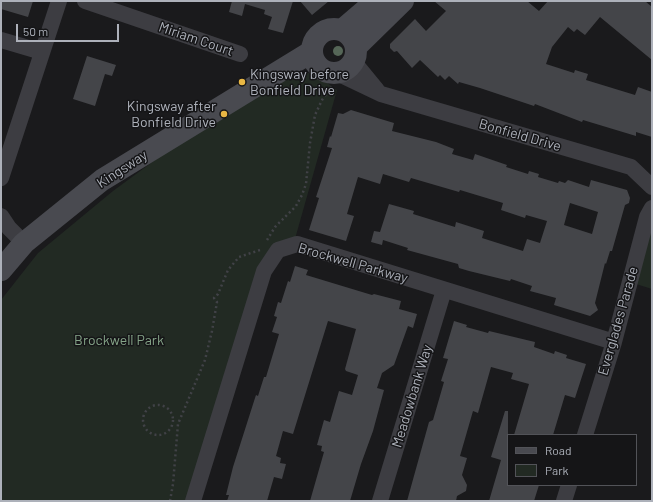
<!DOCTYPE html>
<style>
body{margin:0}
#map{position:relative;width:653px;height:502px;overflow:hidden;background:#1a1a1c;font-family:Barlow,sans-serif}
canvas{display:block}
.frame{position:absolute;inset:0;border:2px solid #adb1ba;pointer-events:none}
.legend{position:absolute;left:507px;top:434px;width:130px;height:52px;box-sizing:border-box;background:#151517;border:1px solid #525358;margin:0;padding:5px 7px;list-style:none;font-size:12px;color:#adb1ba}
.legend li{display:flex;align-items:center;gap:8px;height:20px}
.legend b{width:20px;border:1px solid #525358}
.scale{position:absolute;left:16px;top:24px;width:103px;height:18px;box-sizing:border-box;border:2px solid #adb1ba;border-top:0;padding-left:5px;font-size:12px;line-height:14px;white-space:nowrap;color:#adb1ba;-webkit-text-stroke:3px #151517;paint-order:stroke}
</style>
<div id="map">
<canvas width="653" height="502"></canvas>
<div class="frame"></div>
<ul class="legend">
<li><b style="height:5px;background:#494a50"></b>Road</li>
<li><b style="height:11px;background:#222a23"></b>Park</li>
</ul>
<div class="scale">50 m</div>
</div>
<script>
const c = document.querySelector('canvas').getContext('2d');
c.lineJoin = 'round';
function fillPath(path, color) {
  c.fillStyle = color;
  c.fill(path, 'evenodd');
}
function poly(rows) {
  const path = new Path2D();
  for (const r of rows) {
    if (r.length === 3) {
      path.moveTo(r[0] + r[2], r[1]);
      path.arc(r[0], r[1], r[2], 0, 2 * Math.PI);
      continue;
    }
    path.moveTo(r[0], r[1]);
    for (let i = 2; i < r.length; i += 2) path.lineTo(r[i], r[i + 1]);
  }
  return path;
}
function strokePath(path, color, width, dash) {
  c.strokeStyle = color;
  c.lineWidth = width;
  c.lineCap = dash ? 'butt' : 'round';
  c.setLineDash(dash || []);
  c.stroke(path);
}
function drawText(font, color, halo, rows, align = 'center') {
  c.font = font + ' Barlow,sans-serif';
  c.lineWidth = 3;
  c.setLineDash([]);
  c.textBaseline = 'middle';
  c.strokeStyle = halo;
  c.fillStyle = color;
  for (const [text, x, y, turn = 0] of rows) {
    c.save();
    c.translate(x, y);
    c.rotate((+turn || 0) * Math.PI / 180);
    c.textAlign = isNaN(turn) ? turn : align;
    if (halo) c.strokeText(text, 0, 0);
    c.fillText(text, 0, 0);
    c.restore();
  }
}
fillPath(poly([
 [312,72,337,90,293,246,278,250,187,501,1,501,1,300,38,253,113,191,257,85],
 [652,220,652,289,636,284]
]), '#222a23');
fillPath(poly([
 [1,1,33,1,28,17,1,9],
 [232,1,293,1,283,33,268,29,272,17,264,14,265,10,245,4,242,16,229,12],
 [300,1,329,1,312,15],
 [434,1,527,1,539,11,548,1,645,1,652,7,652,60,600,17,585,35,577,29,574,32,568,27,552,47,546,64,574,73,575,70,588,74,586,80,635,95,638,87,652,92,652,137,636,132,636,136,583,120,582,122,535,104,534,106,480,88,459,82,458,84,449,76,445,80,440,75,438,77,420,60,412,68,397,51,394,52,390,48,390,44,415,19,426,31,446,11],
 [87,56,116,65,112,76,105,74,95,106,73,99],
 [351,110,394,123,392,131,436,142,454,149,452,154,473,160,475,154,507,165,506,167,528,174,529,171,539,174,538,177,558,183,559,181,565,183,568,180,589,187,591,180,627,190,630,198,629,203,625,205,612,251,610,251,606,264,605,263,595,303,598,310,590,316,554,305,556,298,530,291,532,286,511,279,510,281,469,271,459,268,458,264,407,250,408,248,383,240,382,245,371,242,374,231,380,232,389,204,414,211,413,214,455,227,456,222,484,231,482,238,523,251,527,239,540,243,547,221,526,215,525,218,501,210,503,203,460,190,459,192,411,178,409,182,383,174,380,184,358,177,347,214,354,216,346,241,309,230,319,198,316,197,332,148,327,147,330,136,331,137,338,113,343,114],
 [570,203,598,212,592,234,564,225],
 [295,266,308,270,306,275,372,295,374,294,401,301,399,309,417,314,413,328,408,326,394,365,382,373,377,388,384,390,373,431,361,464,350,501,310,501,324,452,321,451,322,446,317,445,324,420,330,422,339,391,352,395,358,375,346,371,345,369,356,329,328,321,293,434,283,431,276,456,281,458,280,463,286,464,282,479,274,477,267,501,227,501,229,495,226,495,233,467,255,398,256,395,258,396,264,377,266,377,279,334,272,332,277,317,274,316,278,302,281,303,288,281,290,282],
 [454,321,467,325,466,327,488,333,489,331,535,342,534,347,554,354,555,351,567,355,566,358,586,364,575,398,565,395,553,435,514,435,529,384,511,379,513,373,491,367,478,413,473,411,460,456,467,458,462,475,467,485,466,491,457,496,456,501,407,501,429,422,433,420,444,382,441,381,448,359,443,358],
 [505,411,508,411,508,485,539,485,534,501,489,501,501,460,491,457]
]), '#444549');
strokePath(poly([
 [267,240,275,227,296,206,302,195,306,184,310,143,315,115,322,100,332,86],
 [158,420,15],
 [170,501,173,484,178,424,205,360,212,331,217,302,214,298,218,294,228,270,239,257,260,250]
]), '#414247', 2.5, [2, 3]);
strokePath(poly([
 [85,1,240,54],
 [1,40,42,52],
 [354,62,377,90],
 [337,73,381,94,631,167,652,187],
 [1,178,59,1],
 [1,216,9,228,24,243],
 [585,435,614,342,647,217,652,208],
 [193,501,264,271,278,250,297,244,614,342],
 [380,501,444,290],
 [564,501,569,485]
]), '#3d3d42', 16);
strokePath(poly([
 [334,51,22],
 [342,30,376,1],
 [356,47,403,1],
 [1,270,24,243,102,180,311,52]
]), '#494a50', 22);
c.fillStyle = '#556657';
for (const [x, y] of [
 [338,51]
]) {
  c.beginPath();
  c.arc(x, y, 5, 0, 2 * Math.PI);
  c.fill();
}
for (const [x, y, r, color] of [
 [242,82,4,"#e9b744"],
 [224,114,4,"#e9b744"]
]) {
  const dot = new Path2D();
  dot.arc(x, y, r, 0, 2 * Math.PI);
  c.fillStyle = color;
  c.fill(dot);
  strokePath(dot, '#151517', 1.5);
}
drawText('14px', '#adb1ba', '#151517', [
 ["Miriam Court",196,39,19],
 ["Bonfield Drive",520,135,16],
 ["Kingsway",122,169,-33],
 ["Brockwell Parkway",353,263,16],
 ["Everglades Parade",618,321,-74],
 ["Meadowbank Way",412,396,-73]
]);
drawText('14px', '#adb1ba', '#151517', [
 ["Kingsway before",250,74],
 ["Bonfield Drive",250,90],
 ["Kingsway after",216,106,"right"],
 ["Bonfield Drive",216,122,"right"]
], 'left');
drawText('14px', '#85a488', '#151517', [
 ["Brockwell Park",119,340]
]);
</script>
